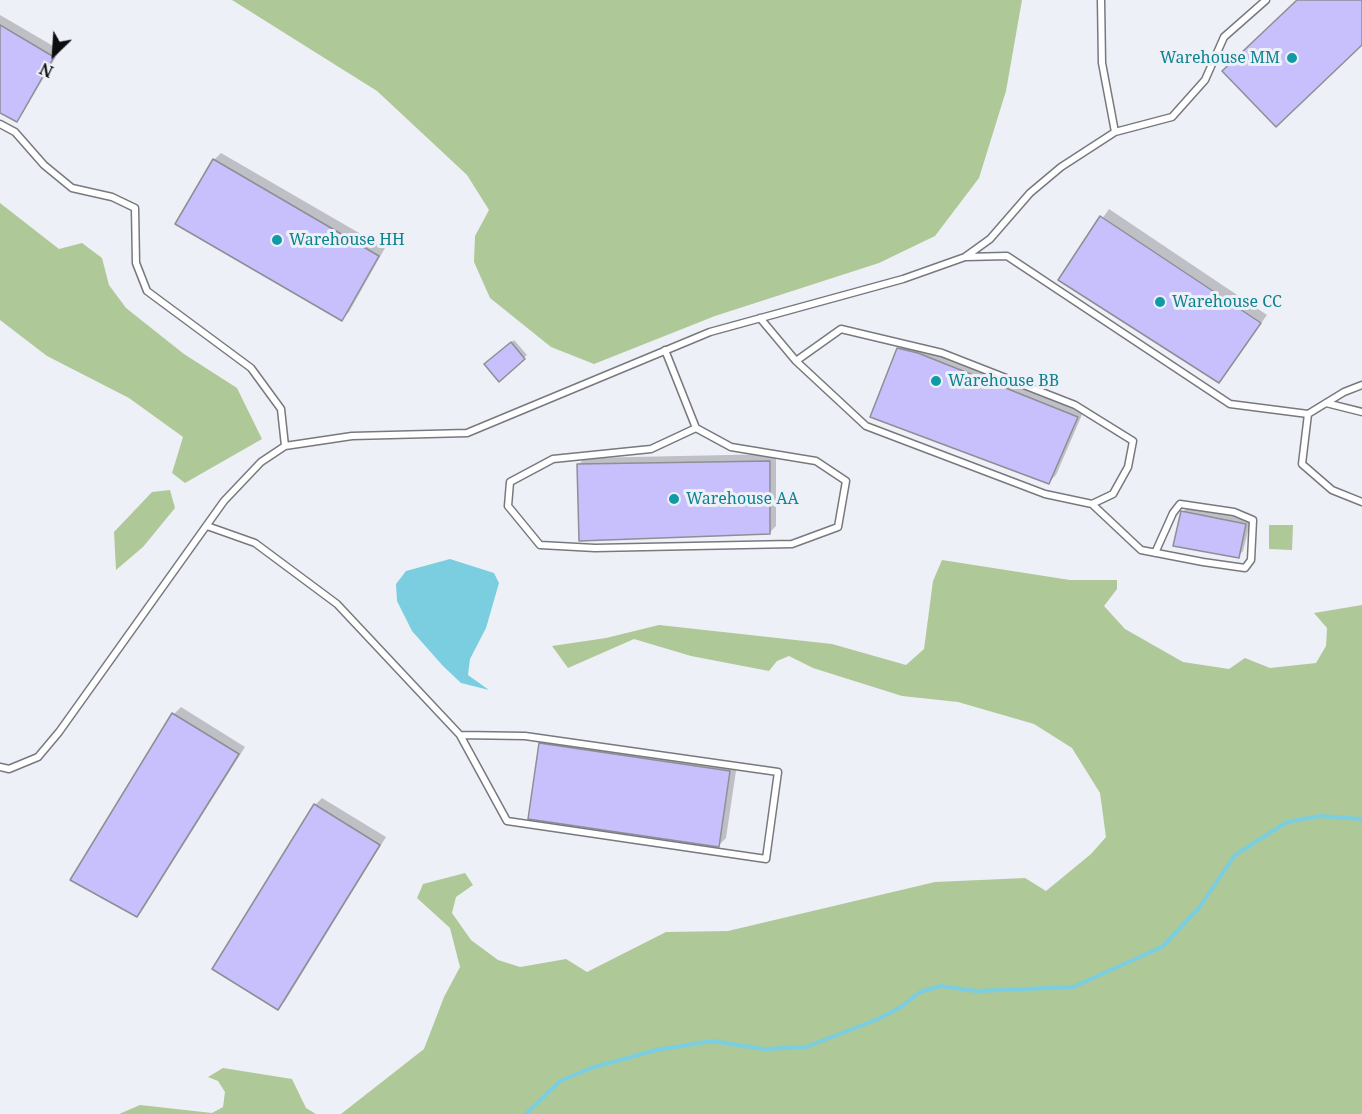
<!DOCTYPE html>
<style>
body{margin:0}
#map{position:relative;width:1362px;height:1114px;overflow:hidden;background:#eef0f7;font-family:"Noto Serif",serif}
canvas{display:block}
.north{position:absolute;left:24px;top:24px;width:60px;height:60px;-webkit-text-stroke:4px #eef0f7;paint-order:stroke;rotate:205deg;font-size:16px;font-weight:700;line-height:24px;text-align:center;color:#0c0d0f}
.north::after{content:'';display:block;margin:auto;width:21px;height:27px;background:#0c0d0f;clip-path:polygon(50% 0,100% 100%,50% 72%,0 100%)}
</style>
<div id="map">
<canvas width="1362" height="1114"></canvas>
<div class="north">N</div>
</div>
<script>
const c = document.querySelector('canvas').getContext('2d');
c.lineJoin = 'round';
function fillPath(path, color) {
  c.fillStyle = color;
  c.fill(path, 'evenodd');
}
function poly(rows) {
  const path = new Path2D();
  for (const r of rows) {
    path.moveTo(r[0], r[1]);
    for (let i = 2; i < r.length; i += 2) path.lineTo(r[i], r[i + 1]);
  }
  return path;
}
function strokePath(path, color, width, dash) {
  c.strokeStyle = color;
  c.lineWidth = width;
  c.lineCap = dash ? 'butt' : 'round';
  c.setLineDash(dash || []);
  c.stroke(path);
}
function drawText(font, color, halo, rows, align = 'center') {
  c.font = font + ' "Noto Serif",serif';
  c.lineWidth = 6;
  c.setLineDash([]);
  c.textBaseline = 'middle';
  c.strokeStyle = halo;
  c.fillStyle = color;
  for (const [text, x, y, turn = 0] of rows) {
    c.save();
    c.translate(x, y);
    c.rotate((+turn || 0) * Math.PI / 180);
    c.textAlign = isNaN(turn) ? turn : align;
    if (halo) c.strokeText(text, 0, 0);
    c.fillText(text, 0, 0);
    c.restore();
  }
}
fillPath(poly([
 [232,0,1022,0,1006,91,979,178,935,236,879,263,715,316,594,364,551,347,490,298,474,262,475,236,489,210,467,175,377,91],
 [0,203,59,249,82,243,102,258,109,285,126,308,184,354,237,388,262,439,185,483,172,473,183,437,129,398,47,356,0,320],
 [170,490,175,508,143,547,116,570,114,532,152,492],
 [1269,525,1293,525,1292,550,1269,549],
 [942,560,1070,580,1117,580,1117,589,1104,606,1125,629,1183,662,1229,669,1245,658,1270,668,1316,663,1326,646,1327,628,1314,613,1362,605,1362,1114,341,1114,424,1049,444,997,460,967,450,928,417,898,423,884,465,873,473,885,456,897,452,913,471,940,498,960,520,967,566,959,587,972,666,932,728,931,935,882,1025,878,1046,891,1091,854,1106,837,1100,793,1072,748,1034,724,958,702,902,696,813,668,789,656,777,661,769,671,691,656,634,639,568,668,552,646,606,638,659,625,832,644,906,665,924,649,933,581],
 [223,1068,292,1079,306,1108,316,1114,119,1114,140,1105,212,1113,223,1107,225,1092,218,1081,208,1077]
]), '#afc898');
fillPath(poly([
 [450,559,494,573,499,583,486,628,470,659,468,675,489,690,461,683,443,666,412,631,397,601,396,584,406,571]
]), '#7acedf');
fillPath(poly([
 [0,15,60,50,23,113,16,121,0,111],
 [221,153,385,248,349,312,342,319,214,160],
 [1109,209,1267,315,1219,381,1060,280],
 [514,340,527,355,499,380,486,365],
 [906,341,1084,410,1056,475,1049,482,899,349],
 [776,454,776,526,769,533,578,465,585,458],
 [1188,506,1251,519,1243,551,1238,556,1183,512],
 [181,707,245,747,143,909,136,916,174,714],
 [547,737,737,764,726,838,719,845,540,744],
 [322,798,386,837,285,1001,278,1008,315,805]
]), '#0003');
strokePath(poly([
 [526,1114,560,1081,591,1068,656,1050,712,1041,764,1049,806,1047,878,1019,901,1007,920,992,941,986,976,991,1073,987,1162,947,1199,908,1235,855,1287,822,1320,816,1362,819]
]), '#7acedf', 4);
const building = poly([
 [1297,0,1362,0,1362,45,1276,127,1222,71,1297,0],
 [0,25,54,57,17,122,0,113,0,25],
 [213,159,379,256,342,321,175,224,213,159],
 [1100,216,1261,323,1219,383,1058,280,1100,216],
 [511,342,525,359,499,382,484,364,511,342],
 [897,348,918,353,1078,417,1049,484,870,417,897,348],
 [770,461,770,534,579,541,577,464,770,461],
 [1181,511,1246,524,1239,558,1173,546,1181,511],
 [172,713,239,754,137,917,70,880,172,713],
 [539,743,730,771,719,847,528,819,539,743],
 [314,804,380,845,278,1010,212,969,314,804]
]);
fillPath(building, '#c7c0fc');
strokePath(building, '#8e8e94', 1.5);
const service = poly([
 [0,124,15,132,44,165,72,188,112,197,135,208,136,263,147,291,251,368,281,409,285,446],
 [1115,132,1172,117,1205,80,1224,37,1266,0],
 [966,257,1007,256,1230,404,1308,414,1344,392,1362,385],
 [760,318,796,361,866,426,1045,494,1092,504,1113,494,1128,467,1133,441,1075,405,942,353,841,329,796,361],
 [665,350,696,428,731,447,816,461,846,481,838,527,792,544,595,548,540,545,508,506,510,482,553,459,651,449,696,428],
 [1326,403,1362,412],
 [1308,414,1302,464,1332,490,1362,502],
 [1092,504,1141,550,1203,562,1245,568,1251,560,1253,520,1234,512,1180,504,1173,513,1155,553],
 [207,526,255,543,337,604,460,735,507,821,766,859,778,772,525,736,460,735],
 [0,767,9,769,38,757,59,732,224,501,261,462,285,446,352,436,467,433,710,332,903,279,965,257,990,239,1030,193,1061,167,1115,132,1102,63,1101,0]
]);
strokePath(service, '#77797f', 9);
strokePath(service, '#fff', 6);
for (const [x, y, r, color] of [
 [1292,58,6,"#0f9aa8"],
 [277,240,6,"#0f9aa8"],
 [1160,302,6,"#0f9aa8"],
 [936,381,6,"#0f9aa8"],
 [674,499,6,"#0f9aa8"]
]) {
  const dot = new Path2D();
  dot.arc(x, y, r, 0, 2 * Math.PI);
  c.fillStyle = color;
  c.fill(dot);
  strokePath(dot, '#eef0f7', 2);
}
drawText('16px', '#0d838f', '#eef0f7', [
 ["Warehouse MM",1280,58,"right"],
 ["Warehouse HH",289,240],
 ["Warehouse CC",1172,302],
 ["Warehouse BB",948,381],
 ["Warehouse AA",686,499]
], 'left');
</script>
